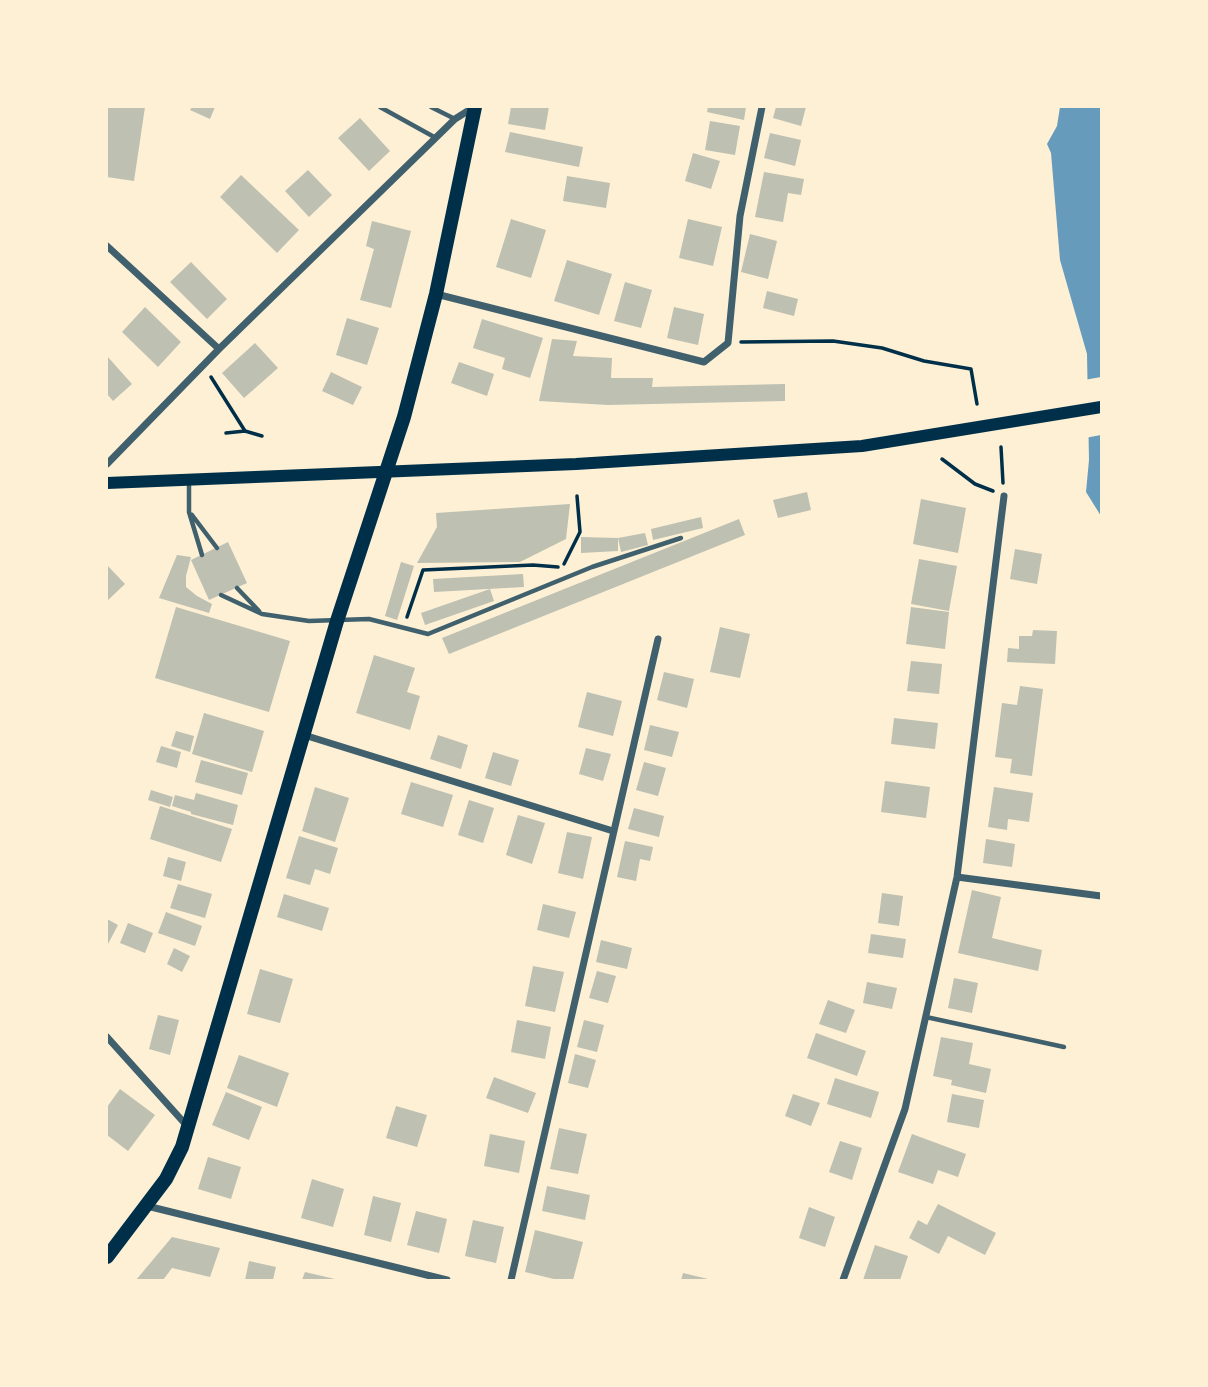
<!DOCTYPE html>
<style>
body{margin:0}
#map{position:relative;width:1208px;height:1387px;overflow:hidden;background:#fdf0d5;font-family:Helvetica,sans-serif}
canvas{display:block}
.frame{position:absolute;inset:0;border:108px solid #fdf0d5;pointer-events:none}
</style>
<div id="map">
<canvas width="1208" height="1387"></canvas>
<div class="frame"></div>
</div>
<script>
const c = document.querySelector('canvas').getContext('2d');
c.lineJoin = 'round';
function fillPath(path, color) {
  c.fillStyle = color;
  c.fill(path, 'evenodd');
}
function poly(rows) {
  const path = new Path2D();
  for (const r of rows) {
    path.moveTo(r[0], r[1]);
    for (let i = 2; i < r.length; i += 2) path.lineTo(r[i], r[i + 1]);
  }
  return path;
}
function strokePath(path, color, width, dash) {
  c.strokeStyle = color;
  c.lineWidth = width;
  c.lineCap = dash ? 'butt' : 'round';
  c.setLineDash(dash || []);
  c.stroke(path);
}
fillPath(poly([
 [1060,107,1100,107,1101,516,1086,492,1089,460,1087,354,1060,260,1051,153,1047,144,1057,126]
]), '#669bbc');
fillPath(poly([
 [1101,377,1101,435,1085,438,1084,380]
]), '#fdf0d5');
fillPath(poly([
 [107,107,145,107,134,181,107,177],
 [192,107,215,107,210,119,190,110],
 [511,107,549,107,545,130,508,124],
 [708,107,746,107,744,120,707,112],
 [776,107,806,107,801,126,773,118],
 [360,118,390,151,369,171,338,138],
 [710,121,740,126,735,155,705,150],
 [510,132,583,147,579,167,505,152],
 [770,133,801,140,795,166,764,158],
 [693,153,720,161,711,189,685,181],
 [308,170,332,195,309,217,285,191],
 [764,172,804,179,801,195,788,193,783,222,755,217],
 [241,175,299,230,277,253,220,197],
 [567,176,610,183,606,208,563,201],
 [511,219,546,230,531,278,496,267],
 [688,219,722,227,713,266,679,258],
 [372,221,411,231,391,308,360,300,374,249,366,246],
 [750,234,777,241,768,279,741,272],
 [567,260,612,274,599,315,554,301],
 [191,262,227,299,207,319,170,282],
 [625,282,652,290,641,328,614,321],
 [767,291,798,299,794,316,763,308],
 [145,307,181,342,158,367,122,332],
 [674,307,704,314,698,345,667,338],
 [347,318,379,328,367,365,336,355],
 [482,319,543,338,530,378,502,369,505,358,473,348],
 [552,339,577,341,573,356,612,358,611,378,653,378,652,387,785,384,785,401,608,405,539,401],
 [255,343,278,368,244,398,222,373],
 [107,356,132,384,113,401,107,394],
 [459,362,494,374,487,396,451,383],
 [331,372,362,387,353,405,322,391],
 [807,492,811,510,778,518,773,500],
 [921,499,966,508,958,553,913,544],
 [570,504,566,539,520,562,417,563,437,527,436,513],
 [701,517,703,528,653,540,651,529],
 [739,519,745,535,449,654,442,638],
 [645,533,648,545,621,552,618,538],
 [581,537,618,538,618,551,581,553],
 [228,542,247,583,209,600,191,560],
 [1015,549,1042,554,1037,584,1010,579],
 [177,555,191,557,186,576,186,587,197,596,212,604,209,613,159,598],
 [919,559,957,566,949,611,911,604],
 [401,562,414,566,397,620,385,616],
 [107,565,125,584,107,601],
 [523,574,524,587,434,592,433,579],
 [490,589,494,601,425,625,421,613],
 [176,607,290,641,269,712,155,678],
 [911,607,949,612,945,649,906,644],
 [720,627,750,634,740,678,710,672],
 [1033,630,1057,631,1055,664,1007,662,1008,648,1019,649,1019,636,1032,636],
 [374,655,415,668,407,692,420,696,410,730,356,713],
 [911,661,942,664,939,694,907,691],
 [664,672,694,679,687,708,657,700],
 [1020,686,1043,689,1032,776,1010,773,1012,759,995,757,1002,703,1017,705],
 [587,692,622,701,613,736,578,727],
 [204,713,264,731,252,772,192,754],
 [894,718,938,723,935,749,891,744],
 [650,725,679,732,672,757,644,750],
 [176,731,194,736,190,752,171,746],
 [438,735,468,745,461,769,430,759],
 [161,746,181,752,177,768,156,762],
 [586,748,611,754,603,781,579,774],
 [493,752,519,760,511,786,485,778],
 [201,760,248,773,242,795,195,782],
 [644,762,666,768,658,796,636,790],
 [885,781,930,787,926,818,881,812],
 [411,782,453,795,443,827,401,814],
 [315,787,349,798,335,842,302,831],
 [994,787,1033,793,1029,822,1008,819,1007,830,988,827],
 [151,790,173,797,170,807,148,800],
 [196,793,238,805,233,825,191,814,191,812,172,806,175,795,194,800],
 [469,800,494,808,483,843,458,835],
 [160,806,232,829,221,862,150,839],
 [634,808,664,816,659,837,628,829],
 [518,815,545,823,532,864,506,855],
 [567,832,592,837,583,879,558,873],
 [299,836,338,848,330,874,315,869,310,885,286,878],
 [986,839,1015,844,1012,867,983,863],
 [625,841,653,847,650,861,640,859,636,881,617,877],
 [168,857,186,862,181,881,163,876],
 [178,884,212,894,205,918,170,908],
 [972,890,1001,897,992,938,1042,950,1038,971,958,953],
 [882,893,903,896,899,926,878,923],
 [284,894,329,908,322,931,277,917],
 [543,904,576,912,569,938,537,930],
 [166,912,202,926,195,946,158,933],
 [107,919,118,925,107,946],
 [128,923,153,933,145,953,120,943],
 [871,934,906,939,903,958,868,953],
 [601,940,632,948,627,969,596,962],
 [174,948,190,956,182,972,167,964],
 [533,966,564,972,555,1012,525,1006],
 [260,969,293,979,280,1023,247,1014],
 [597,971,616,976,608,1003,589,998],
 [954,978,978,983,972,1013,948,1008],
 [867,982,897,988,892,1009,863,1003],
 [828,1000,855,1010,846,1033,819,1024],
 [158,1015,179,1020,170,1055,149,1049],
 [517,1020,551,1027,545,1059,511,1052],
 [584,1020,604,1025,597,1052,577,1047],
 [816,1033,866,1051,857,1076,807,1058],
 [941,1037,973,1043,969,1064,991,1069,986,1093,951,1085,952,1080,933,1076],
 [575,1054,596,1060,588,1088,568,1083],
 [239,1055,289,1073,277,1107,227,1088],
 [494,1077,536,1093,528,1113,486,1098],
 [835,1078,879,1092,871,1118,827,1104],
 [120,1089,155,1115,128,1151,107,1135,107,1107],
 [226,1092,262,1107,249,1140,212,1125],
 [793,1094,820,1103,811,1126,785,1116],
 [952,1094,984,1100,979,1128,947,1122],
 [396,1106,427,1115,417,1147,386,1138],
 [559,1128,587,1134,578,1174,550,1169],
 [490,1134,525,1141,519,1173,484,1166],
 [912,1134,966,1154,958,1177,938,1170,933,1184,898,1172],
 [840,1141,862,1148,852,1180,829,1172],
 [208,1157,241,1167,231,1199,198,1189],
 [312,1179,344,1189,333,1227,301,1218],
 [547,1186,590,1195,585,1220,542,1211],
 [373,1196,401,1203,391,1242,364,1235],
 [938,1204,996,1233,985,1255,948,1236,939,1254,909,1238,918,1220,927,1225],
 [809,1207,835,1217,825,1247,799,1238],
 [416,1211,447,1219,439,1253,407,1245],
 [473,1220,504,1227,496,1263,465,1256],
 [535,1230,583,1242,573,1280,558,1280,525,1272],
 [172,1237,220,1248,210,1277,172,1268,163,1280,136,1280],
 [875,1245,908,1256,900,1280,863,1280],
 [249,1261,276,1267,273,1280,245,1280],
 [305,1272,335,1279,335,1280,302,1280],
 [683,1273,708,1279,708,1280,681,1280]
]), '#bec0b2');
strokePath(poly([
 [741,342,833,341,882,348,924,361,971,369,977,404],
 [211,377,245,431,262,436],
 [226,433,245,431],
 [1001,447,1003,483],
 [942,459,975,484,993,491],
 [564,564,580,532,577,496],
 [407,617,423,570,533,565,558,567]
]), '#003049', 3.5);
strokePath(poly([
 [380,107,436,138],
 [431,107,455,119],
 [189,480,189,512,202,555],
 [192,515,217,548],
 [237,588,259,611],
 [221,595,262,614,309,621,369,619,428,634,592,567,681,538],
 [926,1017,1064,1047]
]), '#3f606c', 4.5);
strokePath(poly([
 [107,246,219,349],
 [436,294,704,362,728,343,740,216,762,107],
 [107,464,219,349,455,119,474,107],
 [304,735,613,831],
 [957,877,1101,896],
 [107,1037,188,1127],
 [147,1206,447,1280],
 [511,1280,658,639],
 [843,1280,905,1109,957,877,1004,496]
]), '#3f606c', 7);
strokePath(poly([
 [107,483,576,464,862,446,1101,407]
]), '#003049', 12);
strokePath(poly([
 [107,1257,166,1179,182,1147,337,621,404,417,436,294,475,107]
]), '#003049', 14);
</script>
